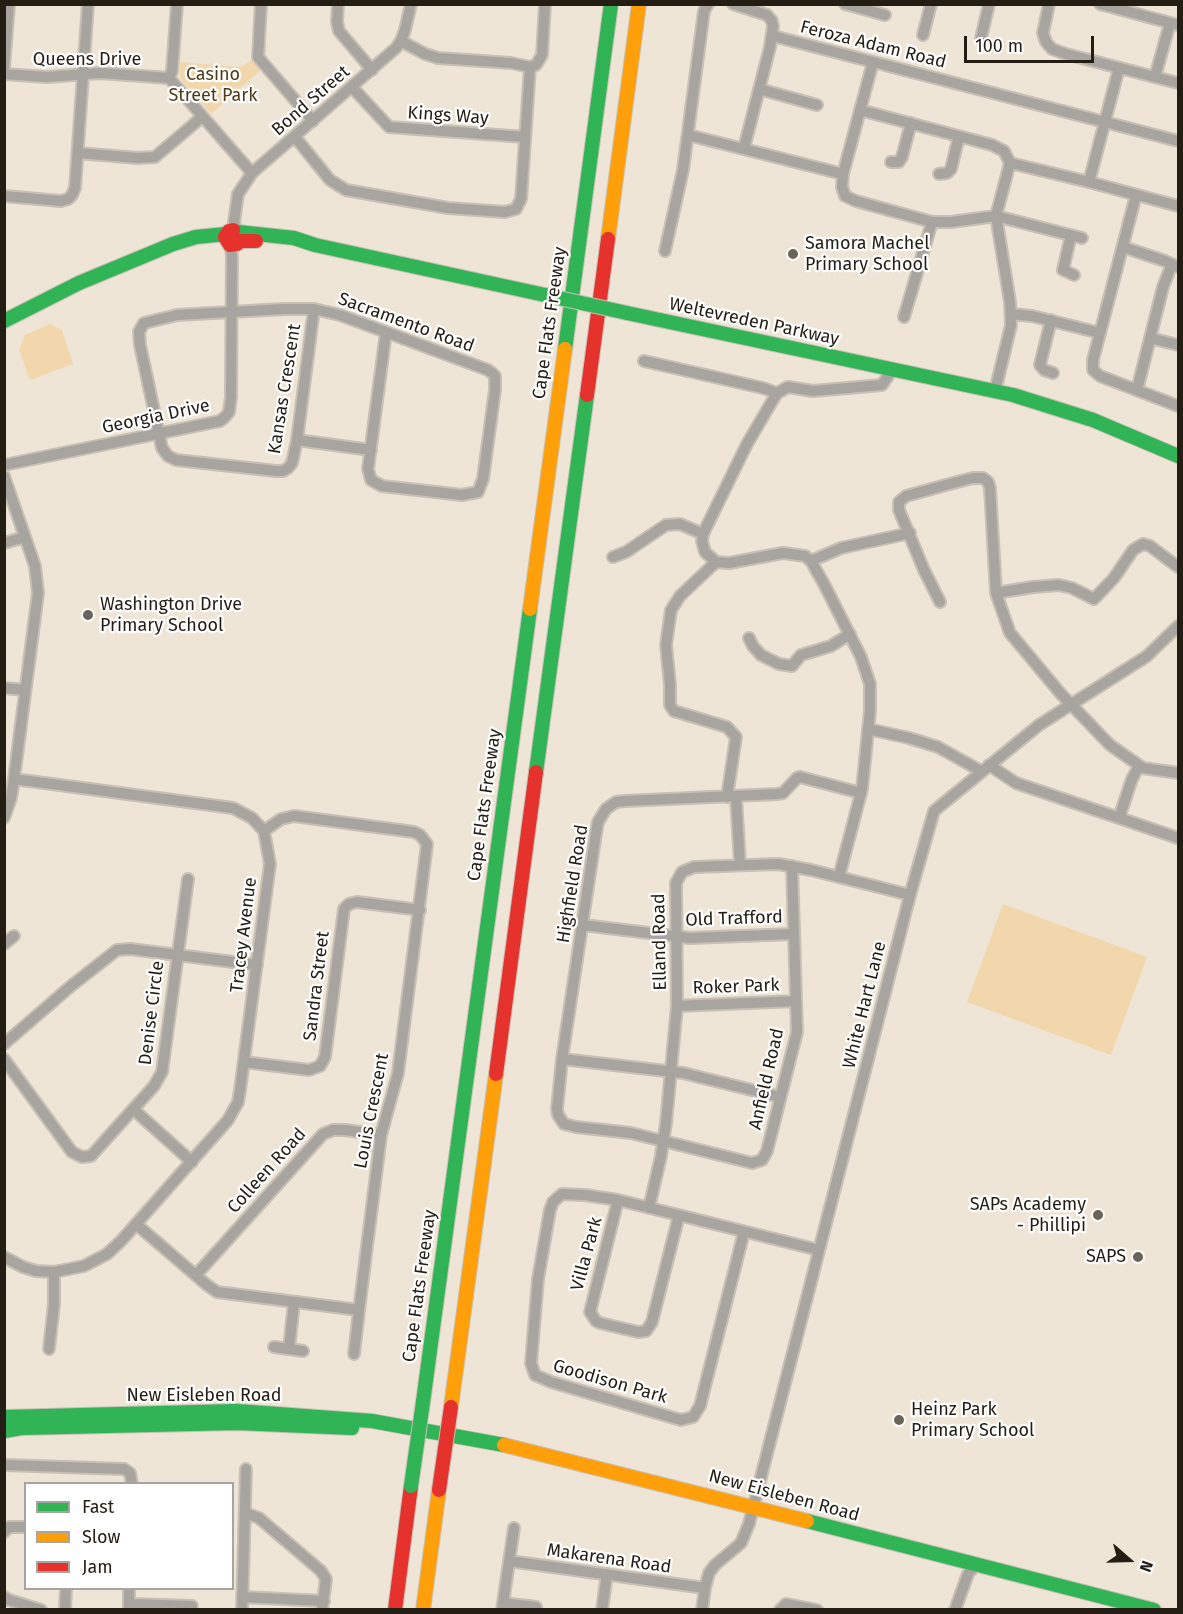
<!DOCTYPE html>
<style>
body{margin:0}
#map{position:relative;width:1183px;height:1614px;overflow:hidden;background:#eee5d6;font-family:"Fira Sans",sans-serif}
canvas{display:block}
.frame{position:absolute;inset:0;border:6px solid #231d13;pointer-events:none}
.legend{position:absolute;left:24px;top:1482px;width:210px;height:108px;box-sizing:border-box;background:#fff;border:2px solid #a7a5a1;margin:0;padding:8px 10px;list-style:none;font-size:18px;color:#231d13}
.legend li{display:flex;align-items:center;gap:12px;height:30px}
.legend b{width:30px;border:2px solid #a7a5a1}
.north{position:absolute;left:1099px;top:1530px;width:60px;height:60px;-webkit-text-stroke:4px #fff;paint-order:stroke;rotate:110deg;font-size:16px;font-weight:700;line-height:24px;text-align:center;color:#231d13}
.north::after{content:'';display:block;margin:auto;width:21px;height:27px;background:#231d13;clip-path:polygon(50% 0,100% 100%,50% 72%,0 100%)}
.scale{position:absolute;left:964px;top:36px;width:130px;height:27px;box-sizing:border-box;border:3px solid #231d13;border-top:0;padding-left:8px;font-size:18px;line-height:21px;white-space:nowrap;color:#231d13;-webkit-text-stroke:4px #fff;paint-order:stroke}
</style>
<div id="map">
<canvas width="1183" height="1614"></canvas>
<div class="frame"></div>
<ul class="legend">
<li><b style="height:8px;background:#30b455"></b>Fast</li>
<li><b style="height:8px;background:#ff9f0a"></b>Slow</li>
<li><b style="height:8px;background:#e5322d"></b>Jam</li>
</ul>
<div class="north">N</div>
<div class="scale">100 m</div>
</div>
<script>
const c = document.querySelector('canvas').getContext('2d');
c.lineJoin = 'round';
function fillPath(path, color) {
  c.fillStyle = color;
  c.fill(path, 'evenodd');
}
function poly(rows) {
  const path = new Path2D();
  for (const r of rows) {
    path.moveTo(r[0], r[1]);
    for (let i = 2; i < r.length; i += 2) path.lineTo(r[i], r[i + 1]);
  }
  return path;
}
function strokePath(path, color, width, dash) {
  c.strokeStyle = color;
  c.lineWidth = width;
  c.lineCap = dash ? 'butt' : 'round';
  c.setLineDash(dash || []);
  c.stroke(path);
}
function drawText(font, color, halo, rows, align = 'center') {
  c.font = font + ' "Fira Sans",sans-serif';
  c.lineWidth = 4.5;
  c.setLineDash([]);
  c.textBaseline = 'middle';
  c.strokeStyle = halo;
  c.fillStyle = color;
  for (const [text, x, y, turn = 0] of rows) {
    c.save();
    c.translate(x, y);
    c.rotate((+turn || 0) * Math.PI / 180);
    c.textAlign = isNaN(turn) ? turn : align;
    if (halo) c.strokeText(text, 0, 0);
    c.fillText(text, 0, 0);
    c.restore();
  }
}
fillPath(poly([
 [252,60,256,60,262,69,211,114,180,78,180,62,241,67],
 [50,324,62,330,73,364,30,380,19,350,25,335],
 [1003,904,1147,957,1111,1055,967,1002]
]), '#f2d7ac');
const street = poly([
 [261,4,258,57,313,121],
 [338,4,337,22,339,31,372,70],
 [733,4,767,15,772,21,773,26,770,47,744,148],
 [845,4,885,15],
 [1049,4,1043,33,1046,42,1052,49,1066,54,1178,83],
 [1100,4,1178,25],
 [923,35,931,4],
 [773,36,1178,141],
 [981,38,989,4],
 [401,41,425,54,438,58,511,63,530,67],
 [873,62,843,174,842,187,845,196,856,201,932,222,951,222,996,216,1082,238],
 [4,67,9,4],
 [4,74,47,77,100,73,169,78],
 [1155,77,1170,23],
 [169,78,252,173],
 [169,78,172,71,177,4],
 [352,87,389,127,525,137],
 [759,89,817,105],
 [860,110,992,145,1004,151,1010,163],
 [688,135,843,174],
 [295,137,330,180,346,190,448,208,505,212,516,209,521,199,530,67,536,65,542,55,545,4],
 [78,153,138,158,155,157,202,117],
 [891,162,899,162,902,157,911,123],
 [1010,163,1089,182,1178,206],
 [939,174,947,173,951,169,959,136],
 [1089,182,1119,68],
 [1136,195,1093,360,1093,370,1100,376,1178,406],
 [4,196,61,201,68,199,72,195,75,188,88,4],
 [236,231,234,222,238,194,252,173,396,48,401,41,405,30,411,4],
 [1071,235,1063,270,1074,275],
 [1123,247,1165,261,1178,267],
 [665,251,683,170,704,11,708,4],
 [314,309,297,440,292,463,288,468,283,471,276,471,176,460,168,456,162,448,140,345,139,332,144,323,177,315,284,309,314,309,340,315,488,370,492,373,495,376,495,390,483,479,478,492,462,495,382,486,371,480,368,469,386,332],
 [1011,314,1032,316,1100,333],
 [904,317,932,222],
 [1051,320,1040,365,1044,370,1053,373],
 [1150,338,1178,345],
 [644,361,763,388,777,393],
 [1137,390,1163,287,1172,264],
 [995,391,1011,325,1010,302,996,216,1010,163],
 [297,440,371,450],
 [4,465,220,421,225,417,229,412,231,397,232,255,230,245],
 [4,476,35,566,38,593,14,779,11,798,4,818],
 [4,543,25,537],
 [613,557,626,552,666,525,680,524,703,534],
 [811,561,841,548,910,533],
 [716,562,680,596,671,610,666,645,670,685,670,705,674,711,727,727,736,737,727,797],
 [996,593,1033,587,1059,585,1072,588,1094,599,1114,578,1133,550,1143,544,1150,546,1178,567],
 [940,602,924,570,899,510,899,502,906,496,957,482,973,478,983,478,988,482,990,488,996,593,1010,633,1061,694,1110,745,1143,768,1178,773],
 [749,638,753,646,761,655,779,664,792,666,801,655,831,646,850,634],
 [4,688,25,690],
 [868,729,909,738,938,747,981,771],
 [989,765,1016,783,1178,838],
 [736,797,740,865],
 [1119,818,1132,779,1139,766],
 [792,866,797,1032,767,1151,762,1160,752,1163,631,1133,576,1127,564,1124,558,1115,557,1109,562,1059,596,833,598,822,606,809,616,802,625,801,777,794,783,793,797,778,800,777,861,793],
 [839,877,862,789,870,711,870,684,861,657,824,584,811,561,805,556,783,553,729,563,716,562,705,552,702,541,703,534,747,444,777,393,788,387,813,391,882,385,892,370],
 [583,925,690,938,793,934],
 [4,944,14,936],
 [677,1006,796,1001],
 [4,1044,71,986,117,950,130,949,257,965],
 [4,1059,72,1152,82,1157,91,1156,154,1086,162,1072,188,879],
 [562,1059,683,1073,780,1097],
 [244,1062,309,1070,320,1066,325,1057,344,909,349,904,357,902,420,910],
 [133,1109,192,1162],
 [618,1200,590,1312,596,1321,600,1323,638,1332,646,1331,652,1322,679,1215],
 [649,1208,661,1156,666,1123,677,1006,676,883,682,872,694,867,778,864,811,870,910,895],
 [136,1224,207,1285,217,1292,359,1310,381,1135,398,1073,427,844,420,835,414,832,294,816,281,819,264,831],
 [744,1232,700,1406,693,1417,681,1420,551,1382,535,1375,531,1363,538,1279,550,1210,553,1202,562,1194,585,1195,618,1200,819,1250],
 [4,1257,23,1267,36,1271,54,1272,84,1266,107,1254,121,1241,228,1120,238,1102,240,1090,270,864,264,831,252,818,233,808,14,779],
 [196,1275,323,1134,333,1130,345,1130,381,1135],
 [274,1347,303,1351],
 [49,1349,54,1304,54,1272],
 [289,1349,294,1302],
 [354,1354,359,1310],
 [4,1465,124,1469,130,1473,132,1484],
 [245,1513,259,1518,321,1571,326,1579,322,1610],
 [4,1532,9,1527,26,1527],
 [509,1561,705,1588],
 [4,1597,9,1600,41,1610],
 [242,1597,324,1601],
 [503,1603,536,1607],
 [129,1604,192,1606],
 [129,1609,129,1588],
 [65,1610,66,1588],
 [242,1610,246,1469],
 [502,1610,514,1528],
 [602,1610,607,1574],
 [702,1610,705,1588,709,1573,715,1565,741,1543,749,1524,910,895,934,811,1039,725,1147,656,1178,626],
 [780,1610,786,1604,817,1610],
 [955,1610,968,1574,976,1564]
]);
const fast = poly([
 [238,232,294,238,315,245,545,295],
 [627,313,1013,395,1093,420,1178,456],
 [4,321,79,283,173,244,196,237,226,234],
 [565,349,611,4],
 [536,772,587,395],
 [423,1402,530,609],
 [4,1417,237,1411,372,1421,504,1445],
 [4,1431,21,1428,237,1423,352,1428],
 [807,1521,1154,1610]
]);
const slow = poly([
 [608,239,639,4],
 [530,609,565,349],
 [451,1407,496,1074],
 [504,1445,807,1521],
 [423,1610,439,1490]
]);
const jam = poly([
 [233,230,229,231,225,237,230,245,237,244,240,241,256,241],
 [587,395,608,239],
 [496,1074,536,772],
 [395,1610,411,1486]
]);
strokePath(street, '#c8c0b5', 14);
strokePath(fast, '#c8c0b5', 16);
strokePath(slow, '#c8c0b5', 16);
strokePath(jam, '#c8c0b5', 16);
strokePath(street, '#a8a49f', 10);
strokePath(fast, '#30b455', 14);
strokePath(slow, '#ff9f0a', 14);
strokePath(jam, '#e5322d', 14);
const fastBridge = poly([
 [545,295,627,313],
 [411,1486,423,1402]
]);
const jamBridge = poly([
 [439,1490,451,1407]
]);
strokePath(fastBridge, '#c8c0b5', 16, []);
strokePath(jamBridge, '#c8c0b5', 16, []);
strokePath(fastBridge, '#30b455', 14);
strokePath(jamBridge, '#e5322d', 14);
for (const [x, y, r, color] of [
 [793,254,6,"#6a6357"],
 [88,615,6,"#6a6357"],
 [1098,1215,6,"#6a6357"],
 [1138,1257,6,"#6a6357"],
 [899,1420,6,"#6a6357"]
]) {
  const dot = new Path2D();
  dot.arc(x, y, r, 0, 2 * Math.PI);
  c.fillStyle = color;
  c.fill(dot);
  strokePath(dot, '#fff', 2);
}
drawText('18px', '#231d13', '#fff', [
 ["Feroza Adam Road",873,45,14],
 ["Queens Drive",87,60],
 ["Bond Street",311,101,-41],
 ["Kings Way",448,116,4],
 ["Weltevreden Parkway",754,322,12],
 ["Sacramento Road",406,323,20],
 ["Cape Flats Freeway",550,323,-82],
 ["Kansas Crescent",285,389,-81],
 ["Georgia Drive",156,417,-12],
 ["Cape Flats Freeway",485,805,-82],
 ["Highfield Road",573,884,-81],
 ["Old Trafford",734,919,-2],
 ["Tracey Avenue",244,935,-83],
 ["Elland Road",660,942,-91],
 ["Sandra Street",317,986,-83],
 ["Roker Park",736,987,-2],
 ["White Hart Lane",865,1005,-76],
 ["Denise Circle",152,1013,-83],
 ["Anfield Road",767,1079,-77],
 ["Louis Crescent",372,1111,-79],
 ["Colleen Road",267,1171,-48],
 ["Villa Park",587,1254,-75],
 ["Cape Flats Freeway",420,1286,-82],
 ["Goodison Park",610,1382,16],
 ["New Eisleben Road",204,1396],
 ["New Eisleben Road",784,1496,15],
 ["Makarena Road",609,1559,8]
]);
drawText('18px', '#4f3a16', '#fff', [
 ["Casino",213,75],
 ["Street Park",213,96]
]);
drawText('18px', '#231d13', '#fff', [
 ["Samora Machel",805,244],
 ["Primary School",805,265],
 ["Washington Drive",100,605],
 ["Primary School",100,626],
 ["SAPs Academy",1086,1205,"right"],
 ["- Phillipi",1086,1226,"right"],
 ["SAPS",1126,1257,"right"],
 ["Heinz Park",911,1410],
 ["Primary School",911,1431]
], 'left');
</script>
